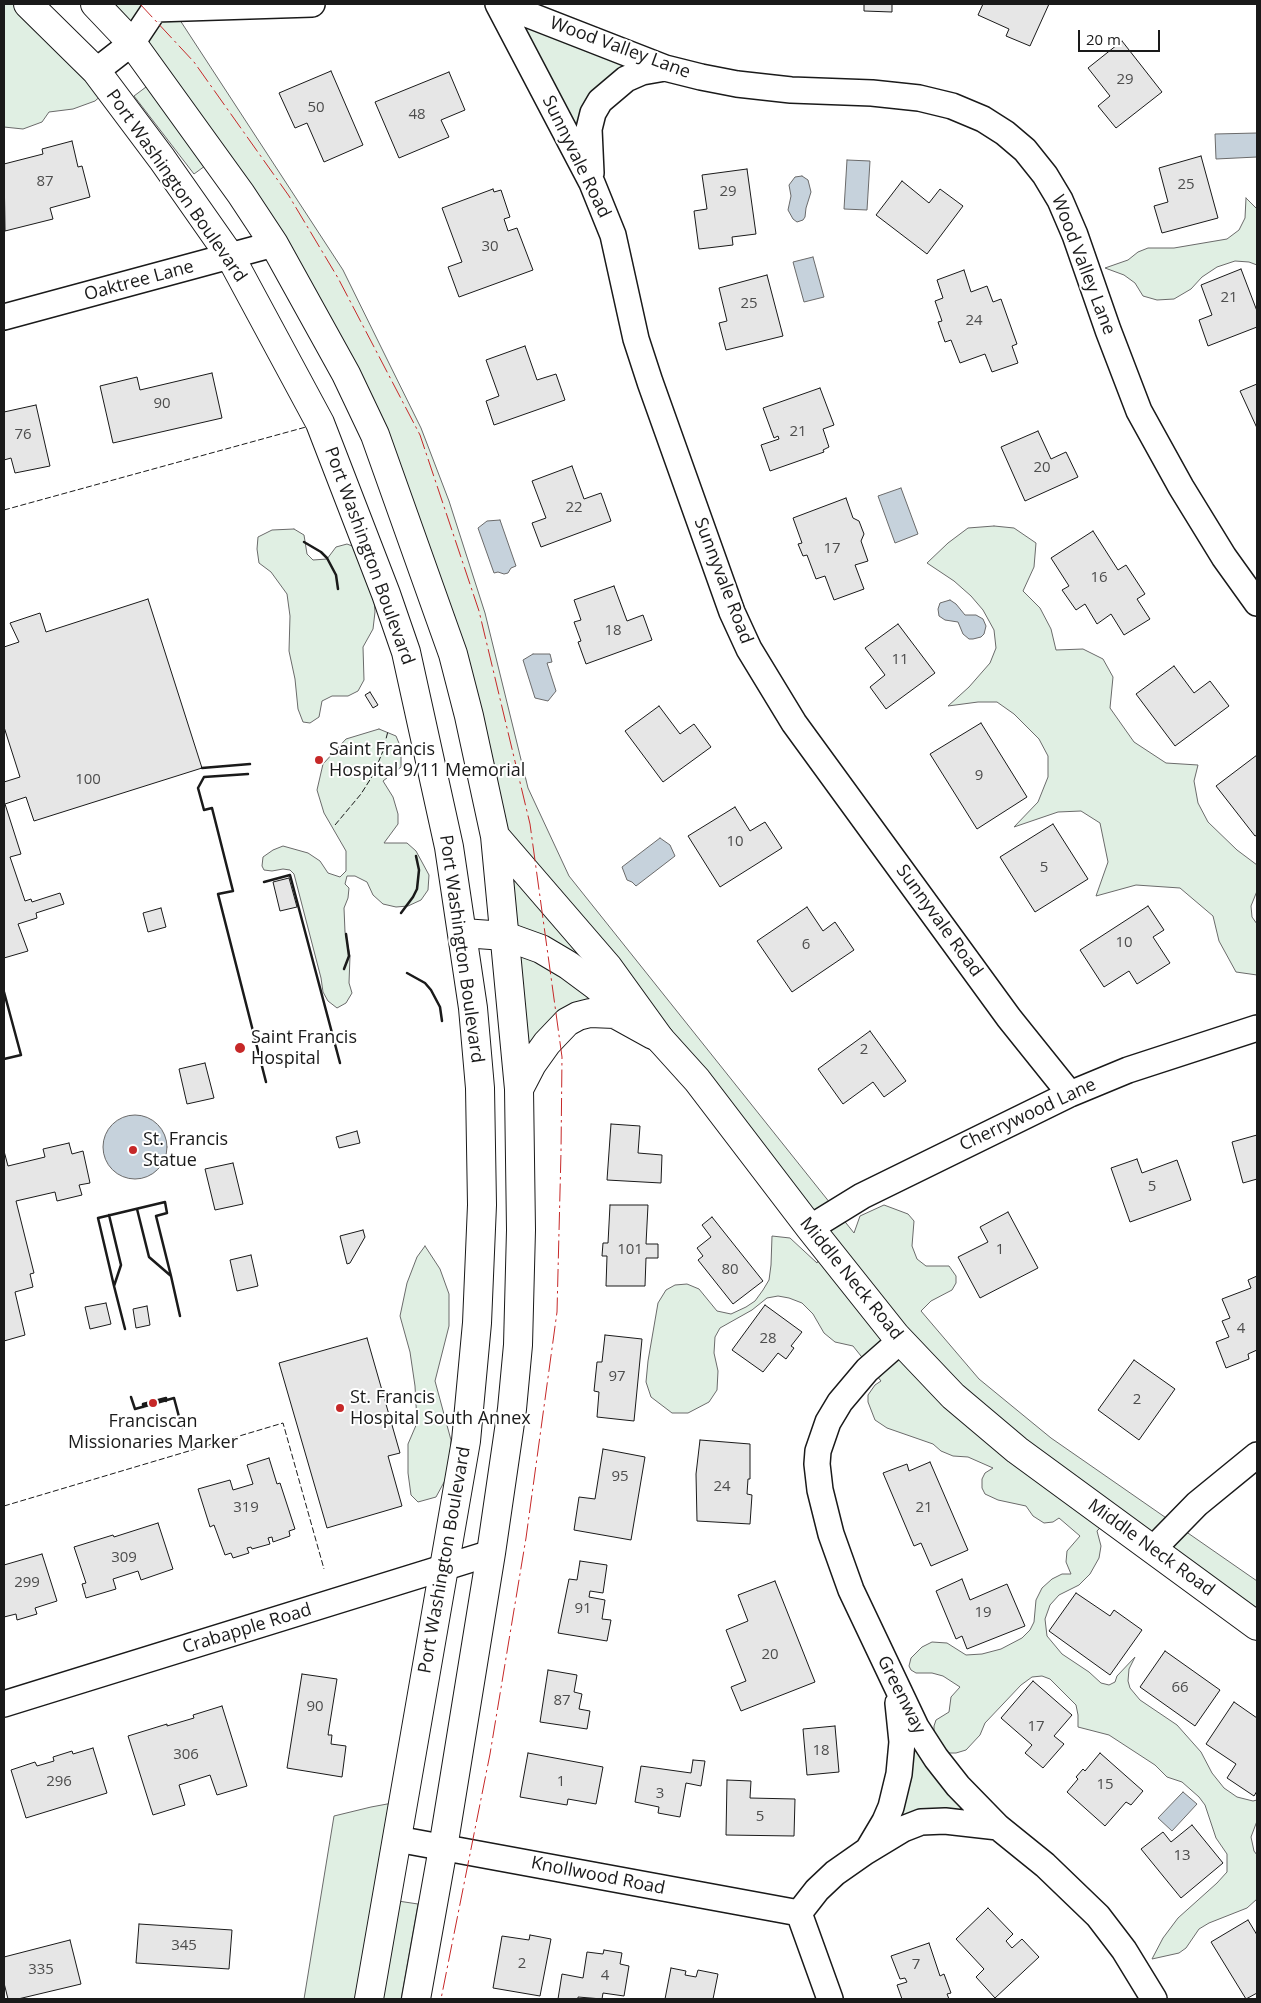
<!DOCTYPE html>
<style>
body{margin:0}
#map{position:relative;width:1261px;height:2003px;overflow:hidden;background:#fff;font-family:"Open Sans",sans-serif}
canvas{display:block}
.frame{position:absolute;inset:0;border:5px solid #1a1a1a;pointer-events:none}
.scale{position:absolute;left:1078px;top:30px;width:82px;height:22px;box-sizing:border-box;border:2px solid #1a1a1a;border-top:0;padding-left:6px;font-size:15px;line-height:18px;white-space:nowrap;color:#1a1a1a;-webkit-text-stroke:4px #fff;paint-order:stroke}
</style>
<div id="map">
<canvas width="1261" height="2003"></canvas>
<div class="frame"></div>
<div class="scale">20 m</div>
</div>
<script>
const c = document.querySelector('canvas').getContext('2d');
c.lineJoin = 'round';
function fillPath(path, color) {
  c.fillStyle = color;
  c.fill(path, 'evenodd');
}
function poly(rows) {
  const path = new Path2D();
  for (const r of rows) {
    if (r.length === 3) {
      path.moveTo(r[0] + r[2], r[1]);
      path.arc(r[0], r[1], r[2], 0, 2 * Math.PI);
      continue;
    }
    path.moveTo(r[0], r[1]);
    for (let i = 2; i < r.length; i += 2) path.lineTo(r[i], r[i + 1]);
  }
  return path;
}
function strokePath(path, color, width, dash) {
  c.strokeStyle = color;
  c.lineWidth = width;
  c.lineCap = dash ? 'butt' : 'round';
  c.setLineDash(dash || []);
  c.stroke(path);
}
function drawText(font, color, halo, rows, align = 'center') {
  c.font = font + ' "Open Sans",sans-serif';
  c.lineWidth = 4;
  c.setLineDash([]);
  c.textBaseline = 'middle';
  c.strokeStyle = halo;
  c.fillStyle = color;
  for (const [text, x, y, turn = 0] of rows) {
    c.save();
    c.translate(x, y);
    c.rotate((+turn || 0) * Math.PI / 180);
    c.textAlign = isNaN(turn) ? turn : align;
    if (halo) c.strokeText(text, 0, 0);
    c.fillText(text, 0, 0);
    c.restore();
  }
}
const green = poly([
 [4,4,28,4,104,93,95,101,73,109,49,112,42,122,23,129,4,127,4,4],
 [95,4,149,4,174,11,343,270,421,428,449,501,485,613,528,788,569,876,854,1233,860,1216,884,1205,908,1214,914,1221,912,1246,917,1259,926,1266,949,1266,956,1276,956,1283,952,1290,931,1301,921,1311,979,1379,1051,1438,1257,1581,1257,1626,1109,1518,1097,1531,1101,1546,1099,1558,1090,1574,1079,1585,1059,1595,1050,1605,1045,1619,1047,1636,1062,1654,1089,1672,1101,1683,1109,1685,1115,1682,1117,1676,1135,1657,1129,1669,1128,1681,1130,1688,1140,1700,1177,1725,1201,1752,1212,1773,1224,1788,1237,1797,1253,1801,1257,1800,1257,1821,1251,1837,1254,1851,1257,1855,1257,1899,1247,1908,1209,1923,1199,1929,1186,1948,1179,1953,1152,1959,1163,1938,1178,1918,1217,1883,1227,1872,1227,1854,1216,1838,1205,1805,1199,1797,1182,1782,1167,1777,1155,1765,1109,1735,1078,1727,1078,1715,1076,1705,1050,1679,1042,1676,1032,1677,1021,1685,985,1723,980,1735,966,1750,956,1753,947,1753,934,1739,934,1726,936,1720,949,1712,951,1697,960,1687,943,1676,932,1673,916,1673,911,1670,909,1666,911,1658,922,1647,932,1642,947,1643,966,1655,982,1654,1001,1649,1022,1638,1030,1630,1034,1622,1036,1600,1042,1588,1052,1579,1062,1574,1071,1574,1066,1562,1067,1551,1080,1536,1059,1518,1053,1522,1044,1523,1033,1516,1026,1506,998,1500,985,1494,982,1488,982,1479,985,1473,993,1468,968,1457,953,1456,941,1451,933,1444,887,1428,875,1420,868,1402,868,1395,875,1385,881,1381,853,1346,835,1342,824,1333,813,1314,802,1303,789,1298,778,1296,767,1298,752,1310,720,1328,715,1337,714,1353,718,1371,717,1390,709,1402,688,1413,672,1413,651,1397,646,1382,648,1361,658,1303,666,1290,675,1285,687,1284,699,1289,717,1311,731,1314,746,1307,755,1301,763,1290,769,1280,771,1265,772,1236,790,1238,817,1263,821,1255,661,1039,590,1013,532,1064,431,591,274,236,95,4],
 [501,4,665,68,626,79,588,148,501,4],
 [150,84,209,163,194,174,134,96,150,84],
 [1246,198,1257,209,1257,265,1249,262,1235,261,1217,267,1202,277,1191,289,1174,299,1157,300,1143,296,1135,283,1124,275,1105,268,1128,260,1138,252,1148,248,1174,248,1227,239,1239,230,1245,218,1246,198],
 [994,526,1014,528,1036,543,1034,567,1023,591,1040,608,1051,629,1056,650,1083,649,1103,659,1113,677,1110,708,1134,742,1166,763,1198,765,1194,781,1198,803,1208,822,1237,850,1257,865,1257,891,1251,906,1252,917,1257,924,1257,975,1236,972,1219,941,1213,916,1180,888,1136,885,1096,896,1108,862,1100,823,1081,811,1058,812,1014,827,1038,802,1048,777,1048,756,1039,739,1014,714,997,702,978,702,948,706,969,687,990,663,996,648,994,630,983,610,971,596,954,581,927,563,948,543,968,528,994,526],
 [294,529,304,535,307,554,313,560,327,559,336,547,347,544,360,549,373,581,375,612,373,629,363,647,364,680,358,691,348,696,332,696,322,701,319,717,310,723,303,722,298,709,295,679,289,651,290,616,287,594,271,572,259,563,257,549,258,537,272,530,294,529],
 [379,729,396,736,401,748,401,767,383,781,393,797,398,814,398,824,384,843,407,843,416,851,429,875,428,890,421,900,408,906,396,907,383,904,373,895,367,882,355,876,347,876,345,884,349,888,348,898,344,908,345,932,350,956,349,983,352,993,346,1003,337,1008,328,1001,323,992,321,978,294,874,290,870,283,869,272,871,264,870,262,866,263,857,273,850,283,846,308,853,320,861,328,873,340,877,346,871,346,851,324,813,317,790,323,764,346,739,379,729],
 [425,1246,440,1269,449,1294,449,1326,435,1381,451,1440,449,1473,436,1497,418,1502,411,1495,408,1473,408,1444,417,1423,415,1386,410,1352,400,1316,407,1283,417,1257,425,1246],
 [896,1687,998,1827,945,1821,885,1821,896,1687],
 [398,1802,363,1999,304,1999,334,1816,371,1807,398,1802],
 [398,1901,418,1904,401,1999,380,1999,398,1901]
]);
fillPath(green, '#e0efe3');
strokePath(green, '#6a6a6a', 1);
const water = poly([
 [1257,133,1257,157,1216,159,1215,134,1257,133],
 [847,160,870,161,867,210,844,209,847,160],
 [802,176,808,180,811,192,806,208,805,217,803,220,797,222,793,219,788,210,791,196,789,185,795,177,802,176],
 [813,257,824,297,804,302,793,262,813,257],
 [901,488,918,534,895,543,878,496,901,488],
 [500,520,516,566,511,568,508,573,504,574,498,572,494,573,478,528,487,521,500,520],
 [950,600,956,604,965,615,976,615,983,619,986,626,984,634,981,637,973,639,969,639,963,634,958,622,945,620,939,616,938,609,940,603,950,600],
 [533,654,550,654,552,662,547,663,556,691,548,701,535,698,523,660,533,654],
 [660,838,670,845,675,856,636,886,632,882,627,880,622,867,660,838],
 [135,1147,32],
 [1183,1792,1197,1804,1172,1831,1158,1818,1183,1792]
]);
fillPath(water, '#c6d2dc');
strokePath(water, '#6a6a6a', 1);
const building = poly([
 [864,4,892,4,892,12,864,11,864,4],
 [983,4,1049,4,1030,46,1006,36,1009,29,978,15,983,4],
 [1122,41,1162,92,1116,128,1098,106,1110,96,1088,68,1122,41],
 [331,71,363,145,324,162,307,123,295,128,279,93,331,71],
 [449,72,465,110,441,120,449,137,399,158,375,102,449,72],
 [72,141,78,167,82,166,90,197,50,208,53,219,5,231,4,164,43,154,42,149,72,141],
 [1201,156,1218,218,1162,233,1154,206,1168,202,1159,168,1201,156],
 [747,169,756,234,732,237,733,245,699,249,694,211,707,209,702,175,747,169],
 [902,181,929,203,940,189,963,206,927,254,876,215,902,181],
 [493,189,494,192,501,190,510,217,504,219,508,231,517,228,533,270,459,297,448,267,462,262,442,208,493,189],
 [1241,269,1257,311,1257,327,1208,346,1199,320,1212,315,1201,285,1241,269],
 [964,270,971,292,987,286,993,302,1001,299,1017,344,1012,346,1018,363,992,372,985,354,960,363,951,340,945,342,938,322,942,321,935,301,943,298,937,280,964,270],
 [767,275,783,336,726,350,719,323,727,321,719,288,767,275],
 [525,346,537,380,556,374,565,400,494,425,486,401,499,396,486,360,525,346],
 [212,373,222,418,113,443,100,386,137,377,140,390,212,373],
 [1257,384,1257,428,1240,391,1257,384],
 [820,388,834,425,823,429,829,447,823,450,824,452,770,471,761,445,779,439,778,436,774,438,763,408,820,388],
 [36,405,50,466,15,473,11,458,4,460,4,412,36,405],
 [1038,431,1051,459,1066,452,1078,477,1025,501,1001,447,1038,431],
 [572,466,584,499,601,493,611,521,541,547,532,523,546,518,532,481,572,466],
 [846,498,853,518,859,521,864,534,861,541,868,561,855,565,864,589,834,600,825,576,816,579,807,555,803,556,798,544,802,543,793,518,846,498],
 [1093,531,1118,570,1126,565,1145,594,1137,599,1150,619,1124,635,1111,614,1097,624,1085,604,1076,610,1062,590,1069,586,1051,558,1093,531],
 [614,586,627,621,643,615,652,640,586,664,578,642,581,641,574,622,581,620,574,600,614,586],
 [148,599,202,768,34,821,26,797,5,804,21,854,10,857,25,901,31,899,32,902,60,893,64,904,36,913,37,918,18,924,28,951,4,958,4,782,20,777,4,727,4,647,19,642,10,623,40,613,46,632,148,599],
 [898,624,935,673,886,709,870,687,885,675,865,648,898,624],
 [1174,666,1194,693,1210,681,1229,706,1175,746,1136,694,1174,666],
 [370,692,378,705,373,708,365,695,370,692],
 [659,706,680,734,694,724,711,747,663,782,625,731,659,706],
 [981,723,1027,797,977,829,930,754,981,723],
 [1257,755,1257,835,1255,836,1216,786,1257,755],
 [735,807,750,831,765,822,782,848,720,887,688,836,735,807],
 [1053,824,1088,879,1035,912,1000,857,1053,824],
 [289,878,297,907,280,911,273,882,289,878],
 [1148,906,1164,930,1153,937,1170,963,1137,984,1129,971,1104,987,1080,950,1148,906],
 [807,907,823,931,835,922,854,950,792,992,757,941,807,907],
 [161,908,166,927,148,932,143,913,161,908],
 [870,1031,906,1081,884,1097,873,1082,843,1104,818,1069,870,1031],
 [205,1063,214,1098,187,1104,179,1069,205,1063],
 [611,1124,640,1126,638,1153,662,1155,661,1183,607,1180,611,1124],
 [357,1131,360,1143,339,1148,336,1137,357,1131],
 [1257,1135,1257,1179,1243,1183,1232,1142,1257,1135],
 [69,1143,72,1154,83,1151,90,1183,79,1185,82,1195,57,1201,55,1192,16,1201,34,1273,30,1274,33,1287,15,1292,25,1335,4,1341,4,1151,8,1166,45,1157,43,1149,69,1143],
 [1137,1159,1142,1173,1177,1160,1191,1200,1130,1222,1111,1168,1137,1159],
 [233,1163,243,1204,215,1210,205,1169,233,1163],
 [610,1205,648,1205,646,1244,658,1244,658,1258,646,1258,645,1286,606,1286,607,1256,602,1256,603,1243,608,1243,610,1205],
 [1008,1212,1038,1268,980,1298,958,1257,988,1242,980,1227,1008,1212],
 [712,1217,763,1281,733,1304,698,1260,703,1256,697,1248,711,1237,702,1225,712,1217],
 [363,1230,365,1237,350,1263,347,1264,340,1236,363,1230],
 [251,1255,258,1286,237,1291,230,1260,251,1255],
 [1257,1276,1257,1350,1248,1354,1249,1359,1226,1368,1216,1342,1229,1337,1222,1321,1230,1318,1222,1299,1251,1288,1248,1280,1257,1276],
 [106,1303,111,1324,90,1329,85,1307,106,1303],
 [765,1305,802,1332,791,1346,794,1348,786,1359,778,1353,763,1372,732,1350,765,1305],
 [147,1306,150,1325,136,1328,133,1309,147,1306],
 [605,1335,642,1339,634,1421,597,1417,599,1392,594,1391,597,1362,602,1362,605,1335],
 [367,1338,400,1453,388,1456,402,1506,327,1528,279,1363,367,1338],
 [1134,1360,1175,1389,1139,1440,1098,1410,1134,1360],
 [700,1440,750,1444,750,1479,748,1479,747,1494,752,1495,750,1524,697,1521,696,1474,700,1440],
 [603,1449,645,1457,631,1540,574,1530,579,1497,595,1499,603,1449],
 [269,1458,277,1484,280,1483,295,1529,289,1531,290,1536,273,1542,272,1537,268,1538,270,1544,252,1549,251,1547,247,1548,249,1553,233,1558,231,1553,225,1555,214,1525,210,1527,198,1489,230,1480,233,1490,253,1484,247,1465,269,1458],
 [930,1462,968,1550,931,1566,921,1543,914,1546,883,1473,907,1464,909,1471,930,1462],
 [158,1523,173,1569,141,1580,138,1571,113,1579,116,1589,86,1598,82,1584,86,1583,74,1547,113,1535,114,1537,158,1523],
 [42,1554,57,1601,35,1608,37,1614,17,1620,16,1614,4,1617,4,1565,42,1554],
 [580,1561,607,1565,603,1593,590,1591,589,1597,605,1600,602,1619,611,1620,607,1641,558,1633,569,1579,577,1580,580,1561],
 [962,1579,970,1600,1007,1584,1025,1626,967,1649,962,1636,956,1639,936,1591,962,1579],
 [775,1581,815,1682,741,1711,731,1687,746,1681,726,1630,748,1621,738,1595,775,1581],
 [1076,1593,1110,1616,1114,1610,1142,1630,1110,1675,1049,1631,1076,1593],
 [1165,1651,1220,1690,1195,1726,1140,1687,1165,1651],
 [548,1670,577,1675,574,1692,582,1694,579,1709,590,1711,587,1729,540,1722,548,1670],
 [302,1674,337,1679,328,1735,332,1735,331,1744,346,1746,342,1777,287,1768,302,1674],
 [1033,1681,1072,1715,1054,1736,1064,1744,1043,1768,1025,1753,1032,1745,1001,1718,1033,1681],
 [1234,1702,1257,1718,1257,1791,1254,1796,1227,1778,1236,1764,1206,1744,1234,1702],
 [222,1706,247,1786,217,1795,210,1775,179,1785,185,1805,153,1815,128,1736,167,1724,167,1726,194,1718,193,1715,222,1706],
 [835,1726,839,1772,807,1775,803,1729,835,1726],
 [93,1748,107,1793,26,1818,11,1770,35,1762,37,1766,54,1761,53,1757,72,1751,73,1754,93,1748],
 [528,1753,603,1767,596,1804,568,1799,567,1805,520,1797,528,1753],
 [1100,1753,1143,1791,1131,1805,1126,1802,1105,1826,1067,1792,1078,1779,1076,1777,1083,1769,1085,1771,1100,1753],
 [693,1760,705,1761,701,1786,686,1783,680,1817,658,1813,659,1807,635,1802,641,1766,691,1773,693,1760],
 [727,1780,751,1781,750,1798,795,1799,794,1836,726,1835,727,1780],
 [1192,1825,1223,1863,1181,1898,1141,1849,1163,1832,1171,1842,1192,1825],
 [988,1908,1013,1934,1006,1941,1012,1948,1022,1939,1039,1957,995,1998,976,1977,984,1969,956,1939,988,1908],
 [1248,1920,1257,1935,1257,1993,1246,1999,1211,1942,1248,1920],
 [139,1924,232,1930,229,1969,136,1963,139,1924],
 [530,1935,551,1939,540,1996,493,1988,502,1936,529,1940,530,1935],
 [70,1940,81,1984,18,1999,8,1999,4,1983,4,1957,70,1940],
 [929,1943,940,1976,944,1974,951,1993,947,1994,949,1999,902,1999,897,1985,907,1982,905,1978,900,1979,891,1956,929,1943],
 [604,1950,622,1953,620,1964,629,1966,624,1996,603,1993,602,1999,578,1997,578,1999,558,1999,562,1974,583,1978,587,1952,603,1954,604,1950],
 [671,1968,686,1971,685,1975,696,1977,698,1970,718,1974,713,1999,665,1999,671,1968]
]);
fillPath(building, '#e6e6e6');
strokePath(building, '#1a1a1a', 1);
const minor = poly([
 [498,4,592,183,613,235,636,339,650,382,732,612,749,649,794,723,1009,1018,1070,1094],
 [501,4,665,68,701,77,737,84,791,90,872,93,919,98,952,106,983,119,1005,133,1025,150,1045,175,1060,200,1075,235,1108,330,1139,411,1181,487,1224,557,1257,603],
 [155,9,312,4],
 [96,71,132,43,158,4],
 [591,173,589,129,593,113,600,101,626,79,642,72,665,68],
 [4,317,274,244],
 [810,1228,862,1196,1070,1094,1128,1070,1257,1028],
 [900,1341,867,1370,840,1402,828,1422,818,1451,817,1464,820,1490,831,1534,851,1590,916,1727,936,1758,958,1786,998,1827,1045,1865,1098,1916,1124,1950,1154,1999],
 [1153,1549,1197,1504,1257,1455],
 [4,1704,491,1553],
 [397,1839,799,1913],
 [869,1848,885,1821,891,1807,899,1774,902,1742,898,1703],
 [799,1913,817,1890,835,1873,865,1852,903,1829,921,1822,945,1821,998,1827],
 [799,1913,830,1999]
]);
const secondary = poly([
 [463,933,505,936,541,949,568,965,595,985,660,1039,697,1080,810,1228,896,1336,953,1396,1017,1450,1257,1626]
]);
const primary = poly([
 [28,4,96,71,162,159,230,256,320,423,386,594,406,652,449,847,473,1008,480,1088,482,1205,477,1323,466,1441,369,1999],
 [95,4,132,43,241,194,274,244,346,374,375,435,453,654,469,716,495,836,519,1089,521,1230,518,1345,512,1409,491,1553,443,1848,416,1999],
 [495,836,608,967,660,1039],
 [519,1089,532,1064,547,1043,567,1022,578,1016,590,1013,615,1014,653,1035]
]);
strokePath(minor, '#1a1a1a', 28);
strokePath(secondary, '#1a1a1a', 30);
strokePath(primary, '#1a1a1a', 30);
strokePath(minor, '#fff', 25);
strokePath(secondary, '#fff', 28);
strokePath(primary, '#fff', 28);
strokePath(poly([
 [4,510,306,427],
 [335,825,361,794,373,775,383,751,388,731],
 [4,1506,283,1423,324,1569]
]), '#1a1a1a', 1, [6, 2.5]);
strokePath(poly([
 [304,542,321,552,327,558,336,575,338,589],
 [202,768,250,764],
 [248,774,204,777,198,788,204,810,212,808,233,891,218,894,266,1082],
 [264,882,290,875,340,1063],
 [401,913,413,897,417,889,419,870,416,856],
 [344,969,349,956,346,934],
 [407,973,425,983,431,990,440,1007,442,1021],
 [4,992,21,1055,4,1059],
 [137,1209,149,1257,171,1276,180,1316],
 [109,1215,121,1265,114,1286,125,1329],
 [114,1286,98,1218,165,1202,167,1213,156,1216,171,1276],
 [131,1397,135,1409,174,1398,182,1428],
 [143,1407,143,1404,166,1398,166,1401]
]), '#1a1a1a', 2.5);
strokePath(poly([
 [140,4,194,62,289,196,338,278,420,435,479,611,530,824,562,1057,561,1152,557,1312,526,1538,490,1754,441,1999]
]), '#c62828', 1, [18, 4, 2.5, 4]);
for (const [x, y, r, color] of [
 [319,760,5,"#c62828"],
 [240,1048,6,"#c62828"],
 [133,1150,5,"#c62828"],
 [153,1403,5,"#c62828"],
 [340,1408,5,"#c62828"]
]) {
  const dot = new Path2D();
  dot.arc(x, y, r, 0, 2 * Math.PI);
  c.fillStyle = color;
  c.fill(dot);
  strokePath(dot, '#fff', 2);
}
drawText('15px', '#4d4d4d', null, [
 ["29",1125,80],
 ["50",316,108],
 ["48",417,115],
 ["87",45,182],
 ["25",1186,185],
 ["29",728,192],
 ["30",490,247],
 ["21",1229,298],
 ["25",749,304],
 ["24",974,321],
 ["90",162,404],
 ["21",798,432],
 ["76",23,435],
 ["20",1042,468],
 ["22",574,508],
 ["17",832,549],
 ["16",1099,578],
 ["18",613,631],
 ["11",900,660],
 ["9",979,776],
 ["100",88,780],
 ["10",735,842],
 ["5",1044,868],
 ["10",1124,943],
 ["6",806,945],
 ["2",864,1050],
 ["5",1152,1187],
 ["101",630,1250],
 ["1",1000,1250],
 ["80",730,1270],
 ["4",1241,1329],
 ["28",768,1339],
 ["97",617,1377],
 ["2",1137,1400],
 ["95",620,1477],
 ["24",722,1487],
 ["319",246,1508],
 ["21",924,1508],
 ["309",124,1558],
 ["299",27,1583],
 ["91",583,1609],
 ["19",983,1613],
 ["20",770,1655],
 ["66",1180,1688],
 ["87",562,1701],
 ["90",315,1707],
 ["17",1036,1727],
 ["18",821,1751],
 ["306",186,1755],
 ["296",59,1782],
 ["1",561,1782],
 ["15",1105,1785],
 ["3",660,1794],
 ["5",760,1817],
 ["13",1182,1856],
 ["345",184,1946],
 ["2",522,1964],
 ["7",916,1965],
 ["335",41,1970],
 ["4",605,1976]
]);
drawText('18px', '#1a1a1a', '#fff', [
 ["Wood Valley Lane",620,48,20],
 ["Sunnyvale Road",576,157,64],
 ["Port Washington Boulevard",176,186,55],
 ["Wood Valley Lane",1083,265,69],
 ["Oaktree Lane",139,281,-15],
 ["Port Washington Boulevard",369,556,70],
 ["Sunnyvale Road",723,581,69],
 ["Sunnyvale Road",939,921,54],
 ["Port Washington Boulevard",461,949,82],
 ["Cherrywood Lane",1028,1115,-25],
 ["Middle Neck Road",851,1279,51],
 ["Middle Neck Road",1151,1548,36],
 ["Port Washington Boulevard",445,1560,-80],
 ["Crabapple Road",247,1629,-17],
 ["Greenway",901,1695,63],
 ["Knollwood Road",598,1876,11]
]);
drawText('18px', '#1a1a1a', '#fff', [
 ["Saint Francis",329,750],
 ["Hospital 9/11 Memorial",329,771],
 ["Saint Francis",251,1038],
 ["Hospital",251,1059],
 ["St. Francis",143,1140],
 ["Statue",143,1161],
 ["St. Francis",350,1398],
 ["Hospital South Annex",350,1419],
 ["Franciscan",153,1422,"center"],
 ["Missionaries Marker",153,1443,"center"]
], 'left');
</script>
